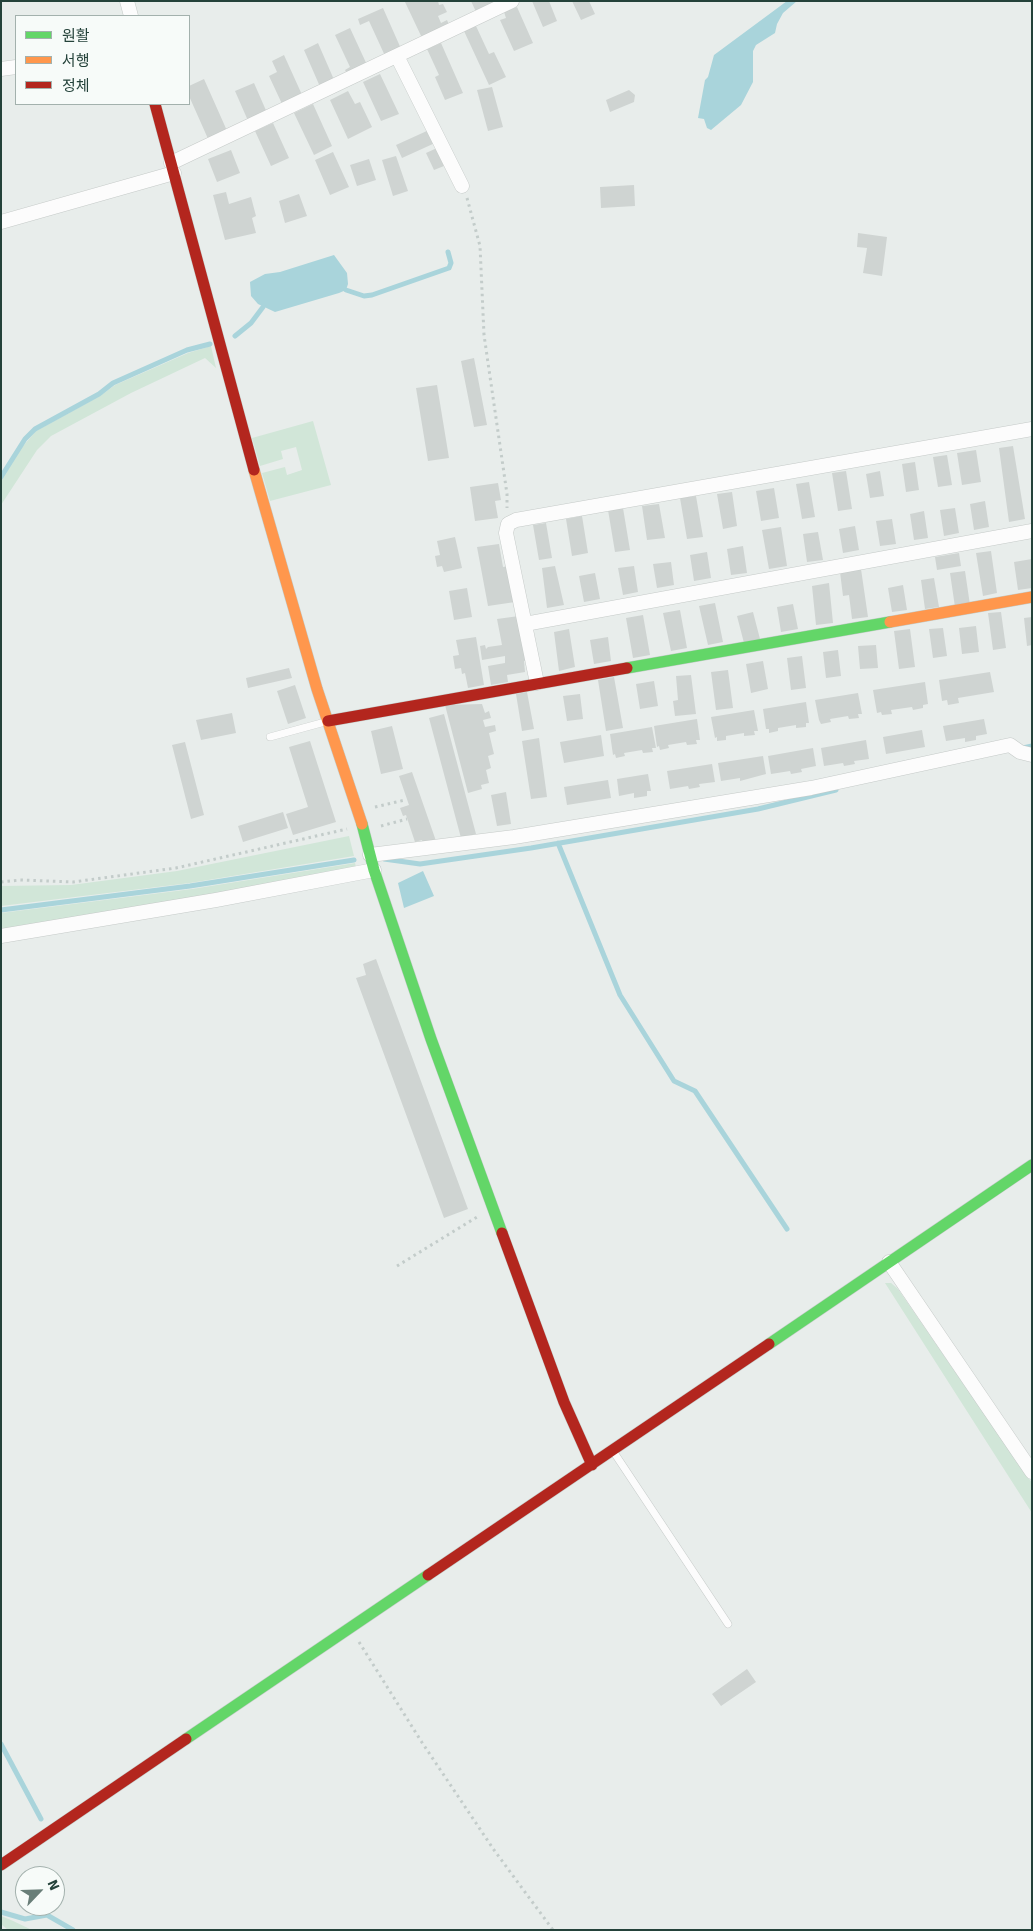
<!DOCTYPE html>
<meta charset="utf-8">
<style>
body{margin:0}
#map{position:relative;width:1033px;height:1931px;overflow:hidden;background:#e8edeb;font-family:Signika,"Noto Sans KR",sans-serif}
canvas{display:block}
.frame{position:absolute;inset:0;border:2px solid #24423a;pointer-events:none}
.legend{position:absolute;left:15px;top:15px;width:175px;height:90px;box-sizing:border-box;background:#f7fbf9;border:1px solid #a3b1ad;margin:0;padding:6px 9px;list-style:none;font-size:15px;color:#24423a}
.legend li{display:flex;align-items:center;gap:10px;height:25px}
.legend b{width:25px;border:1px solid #a3b1ad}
.north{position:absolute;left:15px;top:1866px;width:50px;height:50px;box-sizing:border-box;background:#f7fbf9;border:1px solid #a3b1ad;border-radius:50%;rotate:66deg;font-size:14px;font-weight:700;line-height:20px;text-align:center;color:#24423a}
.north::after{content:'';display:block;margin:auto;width:18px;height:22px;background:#697e78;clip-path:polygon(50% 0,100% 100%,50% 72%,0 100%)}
</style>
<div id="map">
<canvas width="1033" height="1931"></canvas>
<div class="frame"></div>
<ul class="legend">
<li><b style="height:6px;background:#63d668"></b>원활</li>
<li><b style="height:6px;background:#ff974d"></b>서행</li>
<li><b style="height:6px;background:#b3261e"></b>정체</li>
</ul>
<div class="north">N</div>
</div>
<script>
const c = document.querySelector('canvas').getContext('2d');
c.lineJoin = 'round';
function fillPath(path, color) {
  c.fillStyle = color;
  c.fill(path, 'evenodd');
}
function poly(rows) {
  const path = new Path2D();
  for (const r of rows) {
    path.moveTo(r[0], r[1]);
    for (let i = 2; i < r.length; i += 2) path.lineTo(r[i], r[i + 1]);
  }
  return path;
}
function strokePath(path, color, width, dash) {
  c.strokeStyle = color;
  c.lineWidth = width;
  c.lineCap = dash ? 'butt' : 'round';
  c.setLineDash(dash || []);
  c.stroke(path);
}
fillPath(poly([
 [211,346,216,368,205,358,131,393,51,436,37,450,1,505,1,480,17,453,36,431,100,396,115,385,188,353],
 [313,421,331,485,270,501,262,473,285,467,287,475,302,470,296,447,281,451,283,459,260,466,252,438],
 [349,836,354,856,190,883,1,906,1,886,71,885,177,871],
 [355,863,356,867,216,895,1,931,1,913,192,889],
 [885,1283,891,1283,898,1289,1032,1483,1032,1513],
 [1,1916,11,1920,32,1930,8,1930,1,1924]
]), '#d1e6d8');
fillPath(poly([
 [787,1,797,1,783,13,777,24,775,33,756,45,753,51,753,82,741,105,711,130,707,128,704,119,698,118,705,80,708,77,714,55],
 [334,255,347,273,348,284,346,290,339,293,275,312,258,304,251,296,250,282,265,274,280,272],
 [423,871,434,896,404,908,398,883]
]), '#a9d4db');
strokePath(poly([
 [346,290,364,296,372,295,449,268,451,263,448,252],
 [235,336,251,323,263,307],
 [1,477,25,439,35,429,99,394,113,383,187,350,210,344],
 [1023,748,1032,746],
 [558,843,620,995,674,1081,695,1091,787,1229],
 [384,859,420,864,531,848,758,809,836,790],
 [1,910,190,886,354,860],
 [1,1744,41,1819],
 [1,1912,25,1919,47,1915,73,1930]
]), '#a9d4db', 5);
fillPath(poly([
 [407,1,438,1,439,5,443,4,447,12,438,16,441,23,447,20,450,27,423,40,405,2],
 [471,1,496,1,477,14],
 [532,1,549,1,557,21,543,27],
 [572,1,589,1,595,14,581,20],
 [517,7,533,43,514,51,500,20,506,18,504,12],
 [383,8,402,51,386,58,369,21,360,25,358,19],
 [476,26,489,54,494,52,506,77,489,85,464,31],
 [350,28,368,67,348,76,345,70,350,67,335,35],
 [318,43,335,82,321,89,304,50],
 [441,43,463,93,445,100,435,77,439,75,427,49],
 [284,55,303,97,283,106,269,76,277,72,272,61],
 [380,74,399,114,381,121,363,82],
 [204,79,228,133,209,141,189,96,189,86],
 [254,83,268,115,249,123,235,91],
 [492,87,503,127,488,131,477,90],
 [629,90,635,95,634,102,610,112,606,100],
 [348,91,355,104,360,102,372,127,348,139,330,100],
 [313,104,332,146,314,155,294,113],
 [273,123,289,158,271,166,255,131],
 [429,130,435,143,402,158,396,145],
 [437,148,444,166,434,170,426,153],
 [231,150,240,173,217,182,208,159],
 [333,152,349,187,330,195,315,160],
 [396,156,408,191,393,196,382,160],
 [369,159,376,180,357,186,350,165],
 [634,185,635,206,601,208,600,187],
 [226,192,229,204,251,197,256,216,252,218,256,233,225,240,213,195],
 [299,194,307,216,285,223,279,201],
 [858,233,887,237,882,276,863,273,867,248,857,247],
 [474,358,487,425,474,427,461,361],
 [437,385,449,458,428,461,416,388],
 [1013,446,1025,519,1009,522,999,448],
 [976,450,981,482,962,485,957,453],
 [947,455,952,485,938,487,933,457],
 [915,462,919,490,906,492,902,464],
 [846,471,852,509,838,511,832,473],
 [880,471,884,496,870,498,866,474],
 [809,482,815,517,802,519,796,484],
 [498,483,501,500,495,501,498,518,475,521,470,487],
 [774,488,779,518,761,521,756,491],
 [732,492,737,526,723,529,717,494],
 [696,496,703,537,687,539,680,498],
 [985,501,989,527,974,530,970,504],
 [659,504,665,538,647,540,642,506],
 [623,508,630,550,615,552,608,510],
 [955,508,959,533,944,536,940,510],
 [924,511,928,538,914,540,910,514],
 [582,516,588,553,572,556,566,519],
 [892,519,896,544,880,546,876,521],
 [546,523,552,558,539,560,533,525],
 [855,526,859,550,843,553,839,529],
 [781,527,787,566,769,569,762,530],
 [818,532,823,560,807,562,803,534],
 [455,537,462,568,444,572,442,566,437,567,435,556,440,555,437,541],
 [499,544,503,567,509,566,515,602,488,606,477,547],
 [743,546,747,573,731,575,727,549],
 [991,551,997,593,983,596,976,553],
 [707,552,711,578,694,581,690,555],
 [959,553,961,566,937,570,935,557],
 [1032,559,1032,588,1018,590,1014,562],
 [671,562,674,585,657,588,653,564],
 [555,566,564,605,547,608,542,568],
 [634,566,638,592,623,595,618,568],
 [861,569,868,617,852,619,849,595,843,596,840,572],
 [965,571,970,605,955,607,950,573],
 [595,573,600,599,584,602,579,576],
 [934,578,939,607,925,609,921,580],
 [829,583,833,623,816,625,812,586],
 [903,585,907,610,892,612,888,588],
 [467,588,472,617,454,620,449,591],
 [715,603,723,642,708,645,699,606],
 [793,604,798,629,781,632,777,607],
 [680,610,687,648,671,651,663,613],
 [753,612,760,639,744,643,737,616],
 [1001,612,1006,648,993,650,988,613],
 [643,615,650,655,633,658,626,618],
 [519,616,527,660,524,661,525,672,507,675,508,682,491,685,488,666,505,663,505,656,482,660,480,646,485,645,486,649,488,647,502,645,497,619],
 [1032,617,1032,645,1027,646,1024,618],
 [976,626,979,652,962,654,959,628],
 [943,628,947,656,933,658,929,629],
 [569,629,575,667,559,671,554,632],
 [910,629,915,667,899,669,894,631],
 [476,637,484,685,468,688,465,673,462,674,461,668,455,669,453,656,459,655,456,640],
 [608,637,611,661,594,664,590,640],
 [876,645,878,668,860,669,858,646],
 [838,650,841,676,826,678,823,652],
 [802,656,806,688,791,690,787,658],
 [763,661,768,689,751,693,746,664],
 [289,668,292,678,248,688,246,678],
 [728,670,733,708,716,710,711,672],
 [990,672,994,692,958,698,959,703,948,705,947,700,942,701,939,680],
 [691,675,696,714,675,716,673,701,678,700,676,676],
 [614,677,623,728,606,731,598,680],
 [654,681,658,706,640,709,636,684],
 [925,682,928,704,923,705,923,708,913,710,912,707,891,710,892,714,882,715,881,712,877,713,873,690],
 [295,685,306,718,288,724,277,691],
 [527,692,534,729,522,731,516,694],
 [858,693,862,714,858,714,859,718,849,719,848,716,830,719,831,722,821,724,819,720,815,700],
 [580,694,583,719,567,721,563,696],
 [806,702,809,723,806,723,806,727,796,728,796,725,778,728,778,731,769,733,769,729,766,729,763,709],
 [482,704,485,713,489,711,491,718,483,720,485,727,495,725,496,731,489,733,494,754,488,756,491,768,486,770,489,783,481,785,482,789,468,793,445,705],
 [754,710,758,731,754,731,755,735,744,736,744,733,726,736,726,740,717,741,717,737,715,738,711,717],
 [232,713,236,733,201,740,196,720],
 [444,714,476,834,461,838,429,718],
 [697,719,700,740,696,740,697,744,687,745,686,742,668,745,669,748,660,750,659,746,657,747,654,726],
 [984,719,987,734,976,736,976,740,965,742,965,738,946,741,943,726],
 [392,726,403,769,381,774,371,731],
 [652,727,656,748,652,748,653,752,643,753,642,750,624,753,625,756,616,758,615,754,613,755,610,734],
 [922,730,925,747,886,754,883,737],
 [601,735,604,756,564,763,560,742],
 [539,738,547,797,531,799,522,741],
 [866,740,869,759,854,761,855,764,844,766,843,763,824,766,821,748],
 [310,741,336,822,293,835,286,814,308,807,289,747],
 [185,742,204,815,191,819,172,745],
 [813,748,816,766,801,769,802,772,791,774,790,771,771,774,768,756],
 [763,756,766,774,740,781,740,778,721,781,718,763],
 [712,764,715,782,699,784,700,787,689,789,688,786,670,789,667,771],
 [412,772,436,841,423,845,422,840,415,842,406,815,403,816,400,808,409,805,399,776],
 [648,774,651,791,647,791,647,796,634,798,634,793,619,796,617,779],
 [608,780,611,798,567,805,564,787],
 [506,792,511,824,497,826,491,795],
 [283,812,288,828,243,842,238,826],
 [376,959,468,1209,444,1218,356,978,366,975,363,964],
 [747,1669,756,1682,721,1706,712,1694],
 [25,1888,25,1900,19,1894]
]), '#cfd4d2');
const lane = poly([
 [270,737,325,722],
 [613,1451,728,1624]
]);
const street = poly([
 [127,1,131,16],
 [397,56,462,186],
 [1,69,16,67],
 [171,163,512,1],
 [1,222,174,173],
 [525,624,1032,531],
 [537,683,506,533,508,524,516,520,1032,429],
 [370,855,514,837,811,788,1010,745,1020,752,1032,755],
 [1,936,216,900,374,870],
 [889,1262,1032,1472]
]);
const fast = poly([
 [627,668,890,622],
 [362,824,374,870,431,1039,502,1233],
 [769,1344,1032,1165],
 [186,1739,428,1575]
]);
const slow = poly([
 [254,470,317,689,362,824],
 [890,622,1032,597]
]);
const jam = poly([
 [155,104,254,470],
 [328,721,627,668],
 [502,1233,564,1402,592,1465],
 [428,1575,769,1344],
 [1,1865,186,1739]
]);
strokePath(lane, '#c5cac8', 8);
strokePath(street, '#c5cac8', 15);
strokePath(fast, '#c3cbc8', 12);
strokePath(slow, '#c3cbc8', 12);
strokePath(jam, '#c3cbc8', 12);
strokePath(poly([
 [467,198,480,246,484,335,507,494,507,508],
 [375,807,405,800],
 [381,826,407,819],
 [1,882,20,880,73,882,176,868,347,829],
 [397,1266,477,1217],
 [359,1642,421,1741,494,1850,553,1930]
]), '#c3ccca', 3, [2.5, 4]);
strokePath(lane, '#fcfcfc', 7);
strokePath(street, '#fcfcfc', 14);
strokePath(fast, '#63d668', 11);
strokePath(slow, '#ff974d', 11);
strokePath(jam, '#b3261e', 11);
</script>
